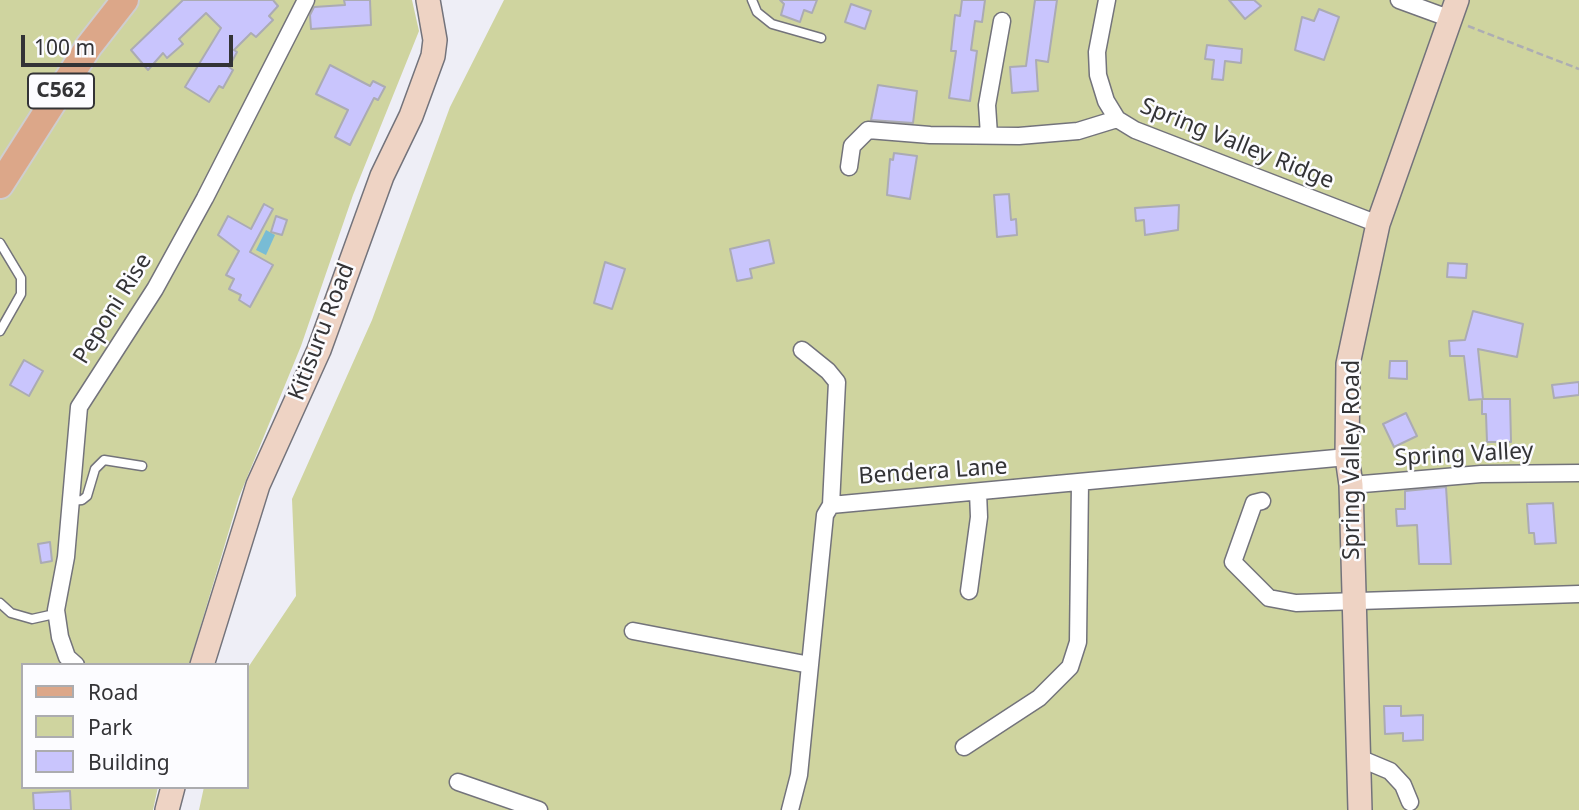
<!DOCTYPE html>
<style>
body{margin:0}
#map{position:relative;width:1579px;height:810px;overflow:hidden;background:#eeeef6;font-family:"Noto Sans",sans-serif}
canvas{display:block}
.legend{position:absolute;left:21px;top:663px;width:228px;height:126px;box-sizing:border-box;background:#fcfcff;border:2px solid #acacaf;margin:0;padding:9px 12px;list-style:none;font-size:21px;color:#333336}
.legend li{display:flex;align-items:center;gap:14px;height:35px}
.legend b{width:35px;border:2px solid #acacaf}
.scale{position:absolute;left:21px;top:35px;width:212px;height:32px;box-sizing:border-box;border:4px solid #333336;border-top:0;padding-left:9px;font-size:21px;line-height:24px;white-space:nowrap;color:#333336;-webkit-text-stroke:5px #fcfcff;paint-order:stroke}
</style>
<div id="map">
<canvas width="1579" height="810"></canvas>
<ul class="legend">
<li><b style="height:9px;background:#dca789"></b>Road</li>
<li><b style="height:19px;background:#cfd49f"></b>Park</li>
<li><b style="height:19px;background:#c9c5fd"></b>Building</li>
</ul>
<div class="scale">100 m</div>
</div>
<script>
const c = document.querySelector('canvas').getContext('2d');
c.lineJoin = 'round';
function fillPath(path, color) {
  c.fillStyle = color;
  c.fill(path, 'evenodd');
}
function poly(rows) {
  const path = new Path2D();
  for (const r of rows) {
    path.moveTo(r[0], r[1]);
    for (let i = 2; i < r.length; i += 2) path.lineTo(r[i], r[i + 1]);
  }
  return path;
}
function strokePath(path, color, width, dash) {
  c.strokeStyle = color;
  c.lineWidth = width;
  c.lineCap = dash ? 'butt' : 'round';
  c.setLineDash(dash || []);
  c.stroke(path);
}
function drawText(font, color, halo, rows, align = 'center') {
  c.font = font + ' "Noto Sans",sans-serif';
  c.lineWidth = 5;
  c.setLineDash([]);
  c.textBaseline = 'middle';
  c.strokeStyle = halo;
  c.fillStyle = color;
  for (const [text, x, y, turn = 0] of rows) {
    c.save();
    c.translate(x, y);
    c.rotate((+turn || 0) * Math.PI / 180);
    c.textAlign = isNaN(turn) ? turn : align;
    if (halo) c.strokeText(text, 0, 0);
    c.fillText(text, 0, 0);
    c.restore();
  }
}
fillPath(poly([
 [0,0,412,0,419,31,353,195,301,346,239,497,189,665,23,665,23,787,158,787,153,810,0,810],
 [504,0,1579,0,1579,810,199,810,204,787,247,787,247,669,296,596,292,499,372,320,450,107]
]), '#cfd49f');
fillPath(poly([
 [266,230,275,235,266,255,256,250]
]), '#78bcd5');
const building = poly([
 [183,0,273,0,278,6,269,16,273,20,256,37,251,33,234,50,237,52,229,67,233,70,223,88,219,86,209,102,185,87,221,28,206,13,179,39,183,44,167,58,163,53,148,70,131,50,183,0],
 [344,0,370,0,371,25,311,29,310,15,314,7,345,5,344,0],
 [780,0,817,0,812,13,804,10,800,22,781,15,784,4,780,0],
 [962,0,985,0,982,22,975,21,971,50,977,51,970,101,949,98,956,51,951,51,955,15,960,16,962,0],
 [1035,0,1057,0,1048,62,1036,60,1038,91,1012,93,1010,67,1026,66,1035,0],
 [1229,0,1254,0,1261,6,1245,19,1229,0],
 [851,4,871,11,865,29,845,22,851,4],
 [1319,9,1339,17,1324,60,1295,50,1302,17,1314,21,1319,9],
 [1207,45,1242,49,1241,63,1225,61,1223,80,1212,79,1214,60,1205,59,1207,45],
 [330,65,370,86,373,81,385,87,378,100,374,98,350,145,335,137,348,110,316,94,330,65],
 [878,85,917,91,913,123,871,120,878,85],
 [894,153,917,156,910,199,887,195,890,159,893,160,894,153],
 [1009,194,1011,220,1016,219,1017,235,997,237,994,195,1009,194],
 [264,204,273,209,250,252,273,265,250,307,239,300,241,295,229,289,234,279,226,275,239,251,218,235,228,216,251,229,264,204],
 [1179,205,1178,230,1145,235,1144,220,1136,221,1135,208,1179,205],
 [276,216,287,220,282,235,271,232,276,216],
 [769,240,774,263,750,269,752,278,737,281,730,249,769,240],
 [605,262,625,269,612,309,594,303,605,262],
 [1448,263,1467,264,1466,278,1447,277,1448,263],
 [1473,311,1523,324,1517,357,1478,349,1483,399,1469,400,1464,356,1450,356,1449,341,1465,340,1473,311],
 [24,360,43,371,29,396,10,385,24,360],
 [1390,361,1407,361,1407,379,1389,378,1390,361],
 [1579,382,1579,395,1554,398,1552,385,1579,382],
 [1482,399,1510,399,1511,442,1487,442,1486,414,1482,414,1482,399],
 [1406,413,1417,436,1394,447,1383,424,1406,413],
 [1446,487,1451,564,1419,564,1417,525,1397,526,1396,509,1405,509,1405,491,1446,487],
 [1553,503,1556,543,1535,544,1534,533,1529,533,1527,504,1553,503],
 [50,542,52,561,41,563,38,544,50,542],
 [1384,706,1401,706,1401,716,1423,715,1423,740,1403,741,1403,733,1385,734,1384,706],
 [70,791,71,810,34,810,33,793,70,791]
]);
fillPath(building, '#c9c5fd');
strokePath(building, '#ababb3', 2);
const lane = poly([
 [752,0,757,12,772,24,821,38],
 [0,243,21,278,21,294,0,331],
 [70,501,82,500,87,496,95,469,104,460,142,466],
 [0,603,11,613,32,619,50,615,56,610]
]);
const street = poly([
 [1107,0,1097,52,1098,75,1106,101,1117,119,1135,130,1378,224],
 [1399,0,1451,19],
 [989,135,987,105,1002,21],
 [849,167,852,146,868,130,930,135,1019,136,1078,131,1117,119],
 [802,350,828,371,837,382,831,505],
 [1351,485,1481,474,1579,473],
 [1262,501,1254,503,1233,562,1269,598,1296,603,1579,594],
 [969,591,979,517,978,492],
 [633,631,810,665],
 [76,665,67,657,60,637,56,610,66,557,79,407,155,289,205,198,306,0],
 [964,747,1039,698,1070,667,1078,642,1080,483],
 [1359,758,1390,771,1403,785,1410,802],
 [458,782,539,810],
 [790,810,799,775,825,515,831,505,1347,457]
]);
const secondary = poly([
 [202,665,258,485,319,350,382,176,411,116,433,56,435,40,428,0],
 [167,810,173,787],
 [1360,810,1351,485,1347,457,1348,364,1378,224,1457,0]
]);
const primary = poly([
 [0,185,89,46,125,0]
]);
strokePath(lane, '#73737b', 11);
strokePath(street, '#73737b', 19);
strokePath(secondary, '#73737b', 26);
strokePath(primary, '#cececf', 30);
strokePath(poly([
 [1468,26,1579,69]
]), '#adadb3', 2.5, [7, 3.5]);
strokePath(lane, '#fff', 8);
strokePath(street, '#fff', 16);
strokePath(secondary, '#eed3c4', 23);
strokePath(primary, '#dca789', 26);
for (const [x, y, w] of [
 [61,91,66]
]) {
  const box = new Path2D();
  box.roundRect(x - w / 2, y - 17.5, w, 35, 5);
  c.fillStyle = '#fcfcff';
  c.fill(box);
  strokePath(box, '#333336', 2);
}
drawText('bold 21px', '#333336', null, [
 ["C562",61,91]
]);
drawText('23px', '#333336', '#fcfcff', [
 ["Spring Valley Ridge",1237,144,22],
 ["Peponi Rise",113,309,-58],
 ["Kitisuru Road",322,332,-69],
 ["Spring Valley",1464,455,-3],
 ["Spring Valley Road",1352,460,-90],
 ["Bendera Lane",933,472,-4]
]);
</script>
